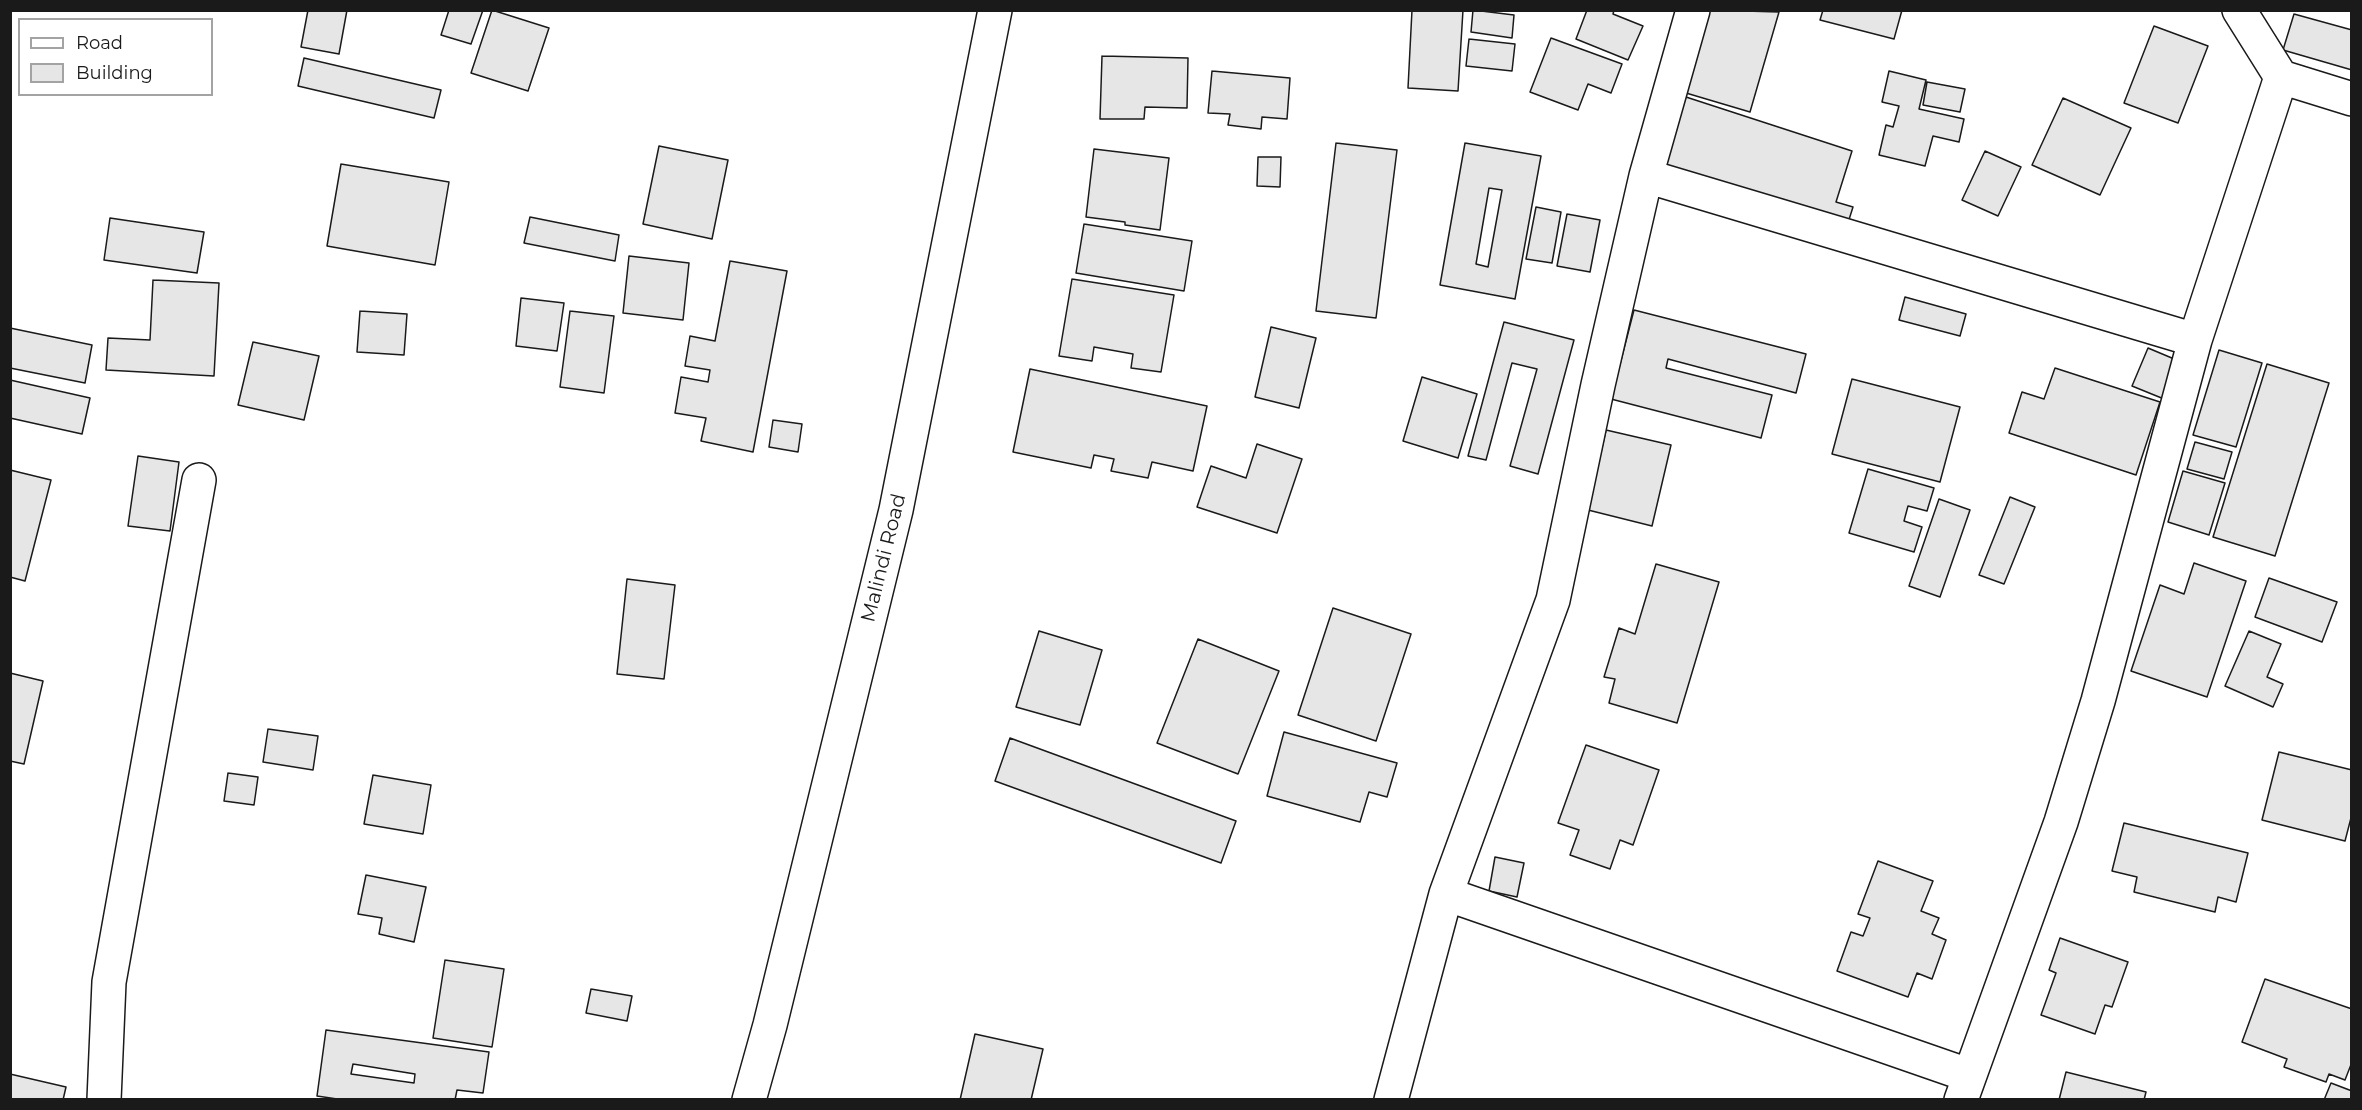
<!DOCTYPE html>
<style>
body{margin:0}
#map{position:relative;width:2362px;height:1110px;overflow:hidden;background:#fff;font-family:Montserrat,sans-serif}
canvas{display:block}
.frame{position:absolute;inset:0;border:12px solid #1a1a1a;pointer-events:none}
.legend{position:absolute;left:18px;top:18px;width:195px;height:78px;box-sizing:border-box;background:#fff;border:2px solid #a3a3a3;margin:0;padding:8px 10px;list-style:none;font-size:18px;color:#1a1a1a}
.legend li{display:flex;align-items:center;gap:12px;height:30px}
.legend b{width:30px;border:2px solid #a3a3a3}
</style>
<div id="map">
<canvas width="2362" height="1110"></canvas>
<div class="frame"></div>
<ul class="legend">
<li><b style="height:8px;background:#fff"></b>Road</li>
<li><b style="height:16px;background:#e6e6e6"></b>Building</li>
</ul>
</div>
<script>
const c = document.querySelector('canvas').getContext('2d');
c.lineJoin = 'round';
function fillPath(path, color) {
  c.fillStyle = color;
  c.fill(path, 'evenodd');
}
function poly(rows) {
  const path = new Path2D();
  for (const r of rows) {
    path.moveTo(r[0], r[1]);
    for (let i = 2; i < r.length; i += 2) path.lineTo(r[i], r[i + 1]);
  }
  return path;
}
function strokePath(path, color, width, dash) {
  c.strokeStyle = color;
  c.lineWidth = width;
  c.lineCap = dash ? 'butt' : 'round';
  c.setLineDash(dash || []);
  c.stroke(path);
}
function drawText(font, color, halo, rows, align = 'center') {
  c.font = font + ' Montserrat,sans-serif';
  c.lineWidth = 4.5;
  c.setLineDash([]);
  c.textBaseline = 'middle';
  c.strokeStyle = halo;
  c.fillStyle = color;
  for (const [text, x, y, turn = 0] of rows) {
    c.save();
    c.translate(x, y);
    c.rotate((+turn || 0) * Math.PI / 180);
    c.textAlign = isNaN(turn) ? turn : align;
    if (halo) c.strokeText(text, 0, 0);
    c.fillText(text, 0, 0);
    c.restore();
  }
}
const building = poly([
 [308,10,347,10,339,54,301,47,308,10],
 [449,10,483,10,471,44,441,35,449,10],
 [492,10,549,28,528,91,471,73,492,10],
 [1412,10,1463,10,1458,91,1408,88,1412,10],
 [1473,10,1514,15,1512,38,1471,32,1473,10],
 [1587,10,1614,10,1613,14,1643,26,1628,60,1576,39,1587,10],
 [1710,10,1779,12,1750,112,1686,93,1710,10],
 [1823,10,1858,11,1902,10,1894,39,1820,20,1823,10],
 [2294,14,2352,30,2352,70,2283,50,2294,14],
 [2154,26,2208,46,2178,123,2124,103,2154,26],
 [1551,38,1622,64,1611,93,1588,84,1578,110,1530,92,1551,38],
 [1469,39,1515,44,1512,71,1466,66,1469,39],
 [1102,56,1188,58,1187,108,1145,107,1144,119,1100,119,1102,56],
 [304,58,441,90,434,118,298,86,304,58],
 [1212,71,1290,78,1287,119,1262,117,1261,129,1228,125,1230,114,1208,113,1212,71],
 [1889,71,1926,80,1919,109,1964,119,1959,142,1933,136,1925,166,1879,155,1886,125,1893,127,1899,106,1882,102,1889,71],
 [1927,82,1965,89,1960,112,1923,105,1927,82],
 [1686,97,1852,151,1836,202,1853,207,1846,229,1662,170,1686,97],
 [2063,98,2131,128,2100,195,2032,165,2063,98],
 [1336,143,1397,150,1376,318,1316,311,1336,143],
 [1465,143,1541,156,1515,299,1440,285,1465,143],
 [1489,188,1502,190,1488,267,1476,264,1489,188],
 [659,146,728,160,712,239,643,224,659,146],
 [1094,149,1169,158,1160,230,1125,225,1125,222,1086,217,1094,149],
 [1985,151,2021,167,1998,216,1962,200,1985,151],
 [1258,157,1281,157,1280,187,1257,186,1258,157],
 [341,164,449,182,435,265,327,246,341,164],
 [1536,207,1561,212,1552,263,1526,259,1536,207],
 [1567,214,1600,220,1590,272,1557,266,1567,214],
 [530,217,619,235,615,261,524,243,530,217],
 [110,218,204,232,197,273,104,260,110,218],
 [1084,224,1192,241,1184,291,1076,273,1084,224],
 [629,256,689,263,683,320,623,313,629,256],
 [730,261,787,271,753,452,701,441,706,418,675,413,681,377,708,382,710,370,685,366,690,336,715,341,730,261],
 [1072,279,1174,295,1161,372,1131,368,1133,354,1094,347,1092,361,1059,356,1072,279],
 [153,280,219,283,214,376,106,370,108,338,150,340,153,280],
 [1905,297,1966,314,1960,336,1899,320,1905,297],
 [521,298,564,303,557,351,516,346,521,298],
 [1634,310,1806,354,1796,393,1668,359,1666,368,1772,395,1761,438,1611,399,1634,310],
 [360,311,407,314,404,355,357,352,360,311],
 [570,311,614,316,604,393,560,387,570,311],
 [1504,322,1574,340,1538,474,1510,466,1537,369,1512,363,1486,460,1468,456,1504,322],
 [1271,327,1316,338,1299,408,1255,397,1271,327],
 [10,328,92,345,85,383,10,368,10,328],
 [253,342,319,356,304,420,238,405,253,342],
 [2148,348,2179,361,2164,399,2132,386,2148,348],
 [2219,350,2262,363,2236,447,2193,435,2219,350],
 [2267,364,2329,383,2275,556,2213,537,2267,364],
 [2055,368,2160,402,2136,475,2009,433,2022,392,2044,399,2055,368],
 [1030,369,1207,406,1193,471,1152,462,1148,478,1111,471,1114,459,1094,455,1091,468,1013,452,1030,369],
 [1422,377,1477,394,1458,458,1403,441,1422,377],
 [1852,379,1960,407,1940,482,1832,454,1852,379],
 [10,380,90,398,82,434,10,418,10,380],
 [773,420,802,424,798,452,769,447,773,420],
 [1606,430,1671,445,1652,526,1588,510,1606,430],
 [2195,442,2232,452,2224,479,2187,469,2195,442],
 [1257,444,1302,459,1277,533,1197,507,1211,466,1246,478,1257,444],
 [138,456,179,462,170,531,128,526,138,456],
 [1868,469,1934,488,1927,511,1908,506,1904,521,1922,527,1914,552,1849,533,1868,469],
 [10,470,51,480,25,581,10,577,10,470],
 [2183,471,2225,483,2209,535,2168,522,2183,471],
 [2010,497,2035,507,2004,584,1979,575,2010,497],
 [1939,499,1970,510,1940,597,1909,586,1939,499],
 [2194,563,2246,581,2207,697,2131,671,2160,585,2184,594,2194,563],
 [1656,564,1719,582,1677,723,1609,703,1615,679,1604,677,1619,628,1635,634,1656,564],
 [2269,578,2337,602,2322,642,2255,617,2269,578],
 [627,579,675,585,664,679,617,674,627,579],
 [1333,608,1411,634,1376,741,1298,715,1333,608],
 [1039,631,1102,650,1080,725,1016,707,1039,631],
 [2249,631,2281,644,2267,677,2283,684,2273,707,2225,686,2249,631],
 [1198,639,1279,671,1238,774,1157,743,1198,639],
 [10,673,43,681,24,764,10,761,10,673],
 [268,729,318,736,313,770,263,762,268,729],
 [1284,732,1397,763,1387,797,1369,792,1360,822,1267,796,1284,732],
 [1010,738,1236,821,1221,863,995,781,1010,738],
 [1586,745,1659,770,1633,845,1620,840,1610,869,1570,855,1579,830,1558,823,1586,745],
 [2279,752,2352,770,2352,814,2345,841,2262,820,2279,752],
 [228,773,258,777,254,805,224,801,228,773],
 [373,775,431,785,423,834,364,824,373,775],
 [2124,823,2248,853,2236,902,2218,897,2215,912,2134,892,2137,877,2112,871,2124,823],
 [1495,857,1524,863,1517,897,1489,891,1495,857],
 [1878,861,1933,881,1921,911,1939,918,1932,934,1946,940,1932,979,1917,973,1908,997,1837,971,1851,932,1863,936,1870,918,1858,914,1878,861],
 [366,875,426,887,414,942,379,934,382,918,358,914,366,875],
 [2060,938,2128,962,2112,1007,2105,1005,2095,1034,2041,1015,2056,973,2049,970,2060,938],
 [445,960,504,969,492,1047,433,1038,445,960],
 [2265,979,2352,1009,2352,1062,2345,1080,2329,1074,2326,1082,2284,1067,2287,1059,2242,1042,2265,979],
 [591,989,632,996,627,1021,586,1013,591,989],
 [326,1030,489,1052,483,1093,457,1090,455,1100,344,1100,317,1096,326,1030],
 [353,1064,415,1074,414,1083,351,1074,353,1064],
 [975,1034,1043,1049,1031,1100,960,1100,975,1034],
 [2066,1072,2146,1092,2144,1100,2059,1100,2066,1072],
 [10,1074,66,1087,63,1100,10,1100,10,1074],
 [2331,1083,2352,1091,2352,1100,2324,1100,2331,1083]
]);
fillPath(building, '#e6e6e6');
strokePath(building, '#1a1a1a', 1.5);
const minor = poly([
 [2239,10,2281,77,2352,99],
 [1646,176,2195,340],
 [1446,894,1968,1075],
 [104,1100,109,982,199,480],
 [1391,1100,1446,894,1553,600,1598,385,1646,176,1693,10],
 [1961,1100,2061,822,2098,701,2195,340,2281,77]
]);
const highway = poly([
 [749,1100,770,1025,896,510,995,10]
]);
strokePath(minor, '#1a1a1a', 36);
strokePath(highway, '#1a1a1a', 36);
strokePath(minor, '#fff', 33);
strokePath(highway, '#fff', 33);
drawText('20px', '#1a1a1a', '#fff', [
 ["Malindi Road",884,558,-76]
]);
</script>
